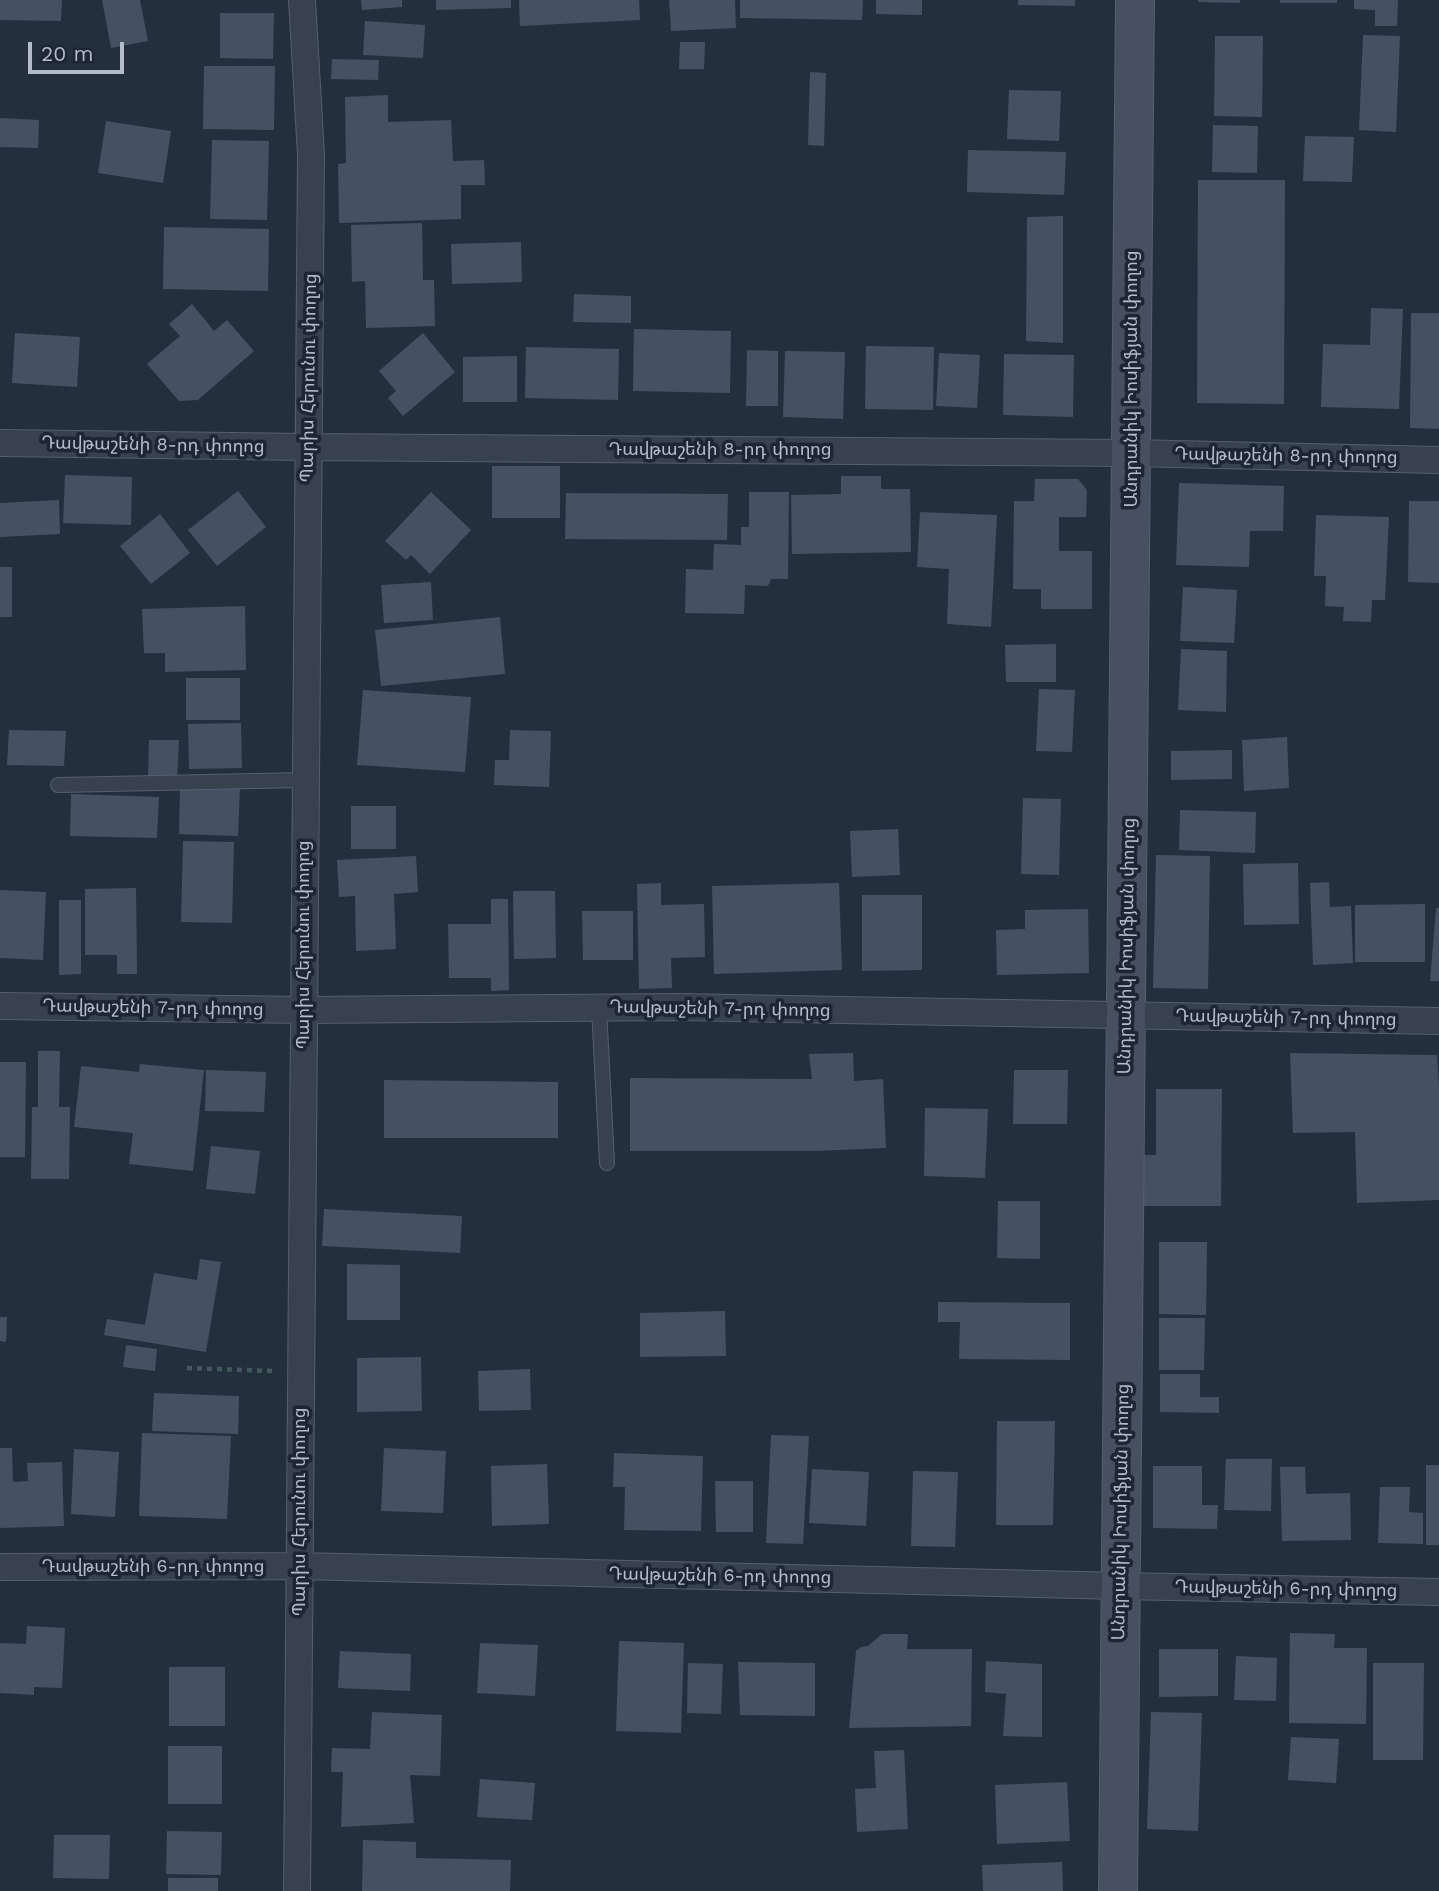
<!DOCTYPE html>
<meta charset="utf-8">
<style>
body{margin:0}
#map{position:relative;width:1439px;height:1891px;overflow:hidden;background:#242f3e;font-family:"Work Sans",sans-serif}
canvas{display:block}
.scale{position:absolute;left:28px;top:42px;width:96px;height:32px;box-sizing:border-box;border:4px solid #b4bcc9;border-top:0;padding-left:9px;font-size:21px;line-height:24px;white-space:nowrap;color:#b4bcc9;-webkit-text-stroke:5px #1d2633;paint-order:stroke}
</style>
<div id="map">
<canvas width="1439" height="1891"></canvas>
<div class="scale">20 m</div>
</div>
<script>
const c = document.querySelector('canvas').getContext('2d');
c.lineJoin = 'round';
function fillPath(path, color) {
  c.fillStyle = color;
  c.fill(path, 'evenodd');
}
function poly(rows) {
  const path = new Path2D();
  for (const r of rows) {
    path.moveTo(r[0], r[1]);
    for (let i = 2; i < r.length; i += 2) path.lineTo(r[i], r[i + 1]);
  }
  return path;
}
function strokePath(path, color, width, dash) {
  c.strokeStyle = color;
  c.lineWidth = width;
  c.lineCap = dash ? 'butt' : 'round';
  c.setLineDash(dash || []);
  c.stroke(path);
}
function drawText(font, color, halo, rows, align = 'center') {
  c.font = font + ' "Work Sans","Noto Sans Armenian",sans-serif';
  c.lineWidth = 7;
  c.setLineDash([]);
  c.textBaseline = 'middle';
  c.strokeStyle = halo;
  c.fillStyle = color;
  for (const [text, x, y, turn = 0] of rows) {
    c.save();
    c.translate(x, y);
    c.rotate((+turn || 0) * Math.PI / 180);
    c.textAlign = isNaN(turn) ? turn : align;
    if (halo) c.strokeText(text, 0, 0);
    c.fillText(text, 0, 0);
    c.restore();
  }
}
fillPath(poly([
 [0,0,62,0,61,21,0,20],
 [102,0,140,0,148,41,111,48],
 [361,0,402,0,402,7,362,10],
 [436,0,511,0,511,8,436,10],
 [519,0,639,0,640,20,520,26],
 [669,0,735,0,736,28,671,31],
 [740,0,863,0,862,20,740,18],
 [876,0,922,0,922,15,876,14],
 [1018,0,1075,0,1075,6,1018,5],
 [1198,0,1240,0,1240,3,1198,2],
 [1280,0,1337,0,1337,3,1280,3],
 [1354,0,1398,0,1397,26,1375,26,1375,10,1354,9],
 [220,13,274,13,273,59,220,58],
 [365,21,425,25,423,58,363,55],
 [1363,35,1400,36,1396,132,1359,130],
 [1215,36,1263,36,1262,117,1214,116],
 [680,42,705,42,704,69,679,69],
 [332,59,379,60,378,80,331,79],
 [204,66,275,66,274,130,203,129],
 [810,72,826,73,824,146,808,145],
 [1009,90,1061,91,1059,141,1007,139],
 [388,95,388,122,451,120,453,161,484,160,485,185,461,185,461,219,339,223,338,164,346,163,345,97],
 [0,118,39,120,38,148,0,147],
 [106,121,171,131,163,183,98,173],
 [1213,125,1258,126,1257,173,1212,172],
 [1305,136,1354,137,1352,182,1303,181],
 [212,140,269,141,267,220,210,219],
 [968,150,1066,152,1064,195,967,192],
 [1198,180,1285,180,1284,404,1197,403],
 [1063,216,1063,343,1026,341,1027,217],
 [422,223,423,280,434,280,435,326,366,328,365,281,352,282,351,225],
 [164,227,269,229,268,291,163,289],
 [521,242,522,282,452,284,451,244],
 [574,294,631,296,631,323,573,322],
 [192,304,214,331,227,320,254,351,198,400,179,401,147,364,180,336,169,324],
 [1371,308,1403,309,1399,409,1321,407,1323,344,1370,345],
 [1411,313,1439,313,1439,429,1410,428],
 [634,329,731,331,730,393,633,391],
 [15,333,80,337,77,387,12,383],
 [423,333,455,372,403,416,388,398,396,391,379,371],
 [866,346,934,347,933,410,865,409],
 [526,347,619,349,618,400,525,398],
 [747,350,778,351,778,406,746,406],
 [785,351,845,352,843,419,783,417],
 [939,353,980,355,977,408,936,406],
 [1004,354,1074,355,1073,417,1003,415],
 [517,356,517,402,463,402,463,357],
 [492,466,560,466,560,518,492,518],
 [65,475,132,477,131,525,63,523],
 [841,476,881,476,881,489,910,489,911,552,792,554,791,495,841,494],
 [1035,479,1078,479,1087,490,1086,517,1059,517,1059,551,1092,551,1092,609,1041,609,1041,589,1013,589,1014,501,1034,501],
 [1179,483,1284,486,1283,531,1250,531,1249,567,1176,565],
 [238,491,266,527,217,566,188,530],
 [431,492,471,530,430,574,411,555,406,560,385,541],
 [749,492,789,492,788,579,771,579,768,586,745,585,744,614,685,613,686,569,713,570,714,544,741,545,741,527,749,527],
 [566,493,728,494,727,540,565,539],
 [59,500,60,534,0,537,0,503],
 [1409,501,1439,501,1439,583,1408,582],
 [920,512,997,515,991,627,947,624,949,569,917,567],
 [160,514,190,553,151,584,120,546],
 [1316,515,1389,517,1385,600,1372,600,1371,622,1343,621,1344,607,1325,606,1326,576,1314,576],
 [0,567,12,567,12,617,0,617],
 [431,582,433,620,384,623,381,585],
 [1183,587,1237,590,1234,643,1180,641],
 [245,606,246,670,165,672,165,653,144,653,142,609],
 [500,617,505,674,381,686,375,630],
 [1056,644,1056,682,1006,682,1005,645],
 [1181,649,1227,651,1226,712,1178,710],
 [186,678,240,678,240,720,186,720],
 [1039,689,1075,690,1072,752,1036,751],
 [363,690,471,697,465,772,357,765],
 [241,723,242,768,189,769,188,724],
 [9,730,66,731,64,766,7,765],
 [510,730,551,731,549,787,494,785,495,760,509,760],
 [1287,737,1289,788,1244,791,1242,740],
 [149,740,179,740,177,781,148,780],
 [1232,750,1232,779,1171,780,1171,751],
 [180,785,240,787,238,836,179,834],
 [71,794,159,797,157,838,70,836],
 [1023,798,1061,799,1059,875,1021,874],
 [351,806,396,806,396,849,351,849],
 [1180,810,1256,812,1255,853,1179,850],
 [898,829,900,875,852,877,850,831],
 [183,841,234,842,232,923,181,922],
 [1156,855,1210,856,1208,989,1153,988],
 [416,856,418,892,394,894,396,949,356,951,355,896,339,897,337,860],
 [1298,863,1299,924,1244,925,1243,864],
 [1329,882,1330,907,1351,906,1353,963,1313,965,1310,883],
 [661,883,661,905,704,904,705,957,671,958,672,988,639,989,637,884],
 [839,883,842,970,714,974,712,886],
 [136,888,137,974,117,974,117,955,85,955,85,889],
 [0,890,46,892,43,960,0,958],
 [513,891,555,891,556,958,514,959],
 [862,895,922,895,922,970,862,971],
 [491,899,508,899,509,990,491,991,491,978,449,978,448,924,491,924],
 [59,900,81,900,81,974,59,975],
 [1425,904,1425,962,1355,962,1355,905],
 [1436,908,1439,908,1439,981,1430,981],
 [1088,909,1089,973,997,975,996,930,1025,929,1025,910],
 [582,911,633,911,633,960,583,960],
 [38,1051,60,1051,59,1107,70,1107,69,1179,31,1179,32,1107,38,1107],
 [853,1053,854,1081,883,1079,886,1148,814,1151,630,1151,630,1078,812,1079,809,1054],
 [1290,1053,1437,1055,1439,1087,1439,1200,1357,1203,1355,1132,1293,1133],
 [0,1062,26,1062,25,1157,0,1157],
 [140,1064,204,1070,193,1171,129,1164,133,1133,74,1127,81,1066,139,1072],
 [206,1070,266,1072,264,1112,205,1111],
 [1014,1070,1068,1070,1067,1124,1013,1124],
 [384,1080,558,1082,558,1138,384,1138],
 [1156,1089,1222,1089,1221,1206,1142,1206,1142,1155,1156,1155],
 [925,1108,988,1109,985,1178,924,1176],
 [211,1146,260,1151,255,1194,206,1189],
 [998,1201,1040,1201,1040,1259,997,1258],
 [324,1209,462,1216,460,1253,322,1246],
 [1159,1242,1207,1242,1206,1315,1159,1314],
 [200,1259,221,1262,206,1352,104,1335,107,1319,145,1325,154,1273,197,1280],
 [347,1264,400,1265,400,1320,347,1320],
 [938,1302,1070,1303,1070,1360,959,1359,960,1322,938,1322],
 [725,1311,726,1356,640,1357,640,1313],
 [0,1317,7,1317,6,1342,0,1341],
 [1159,1318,1205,1318,1204,1370,1159,1370],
 [126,1345,157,1349,155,1371,123,1367],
 [421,1357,422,1411,357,1412,357,1358],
 [530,1369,531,1410,479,1411,478,1371],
 [1160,1374,1200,1374,1200,1397,1219,1397,1219,1413,1160,1412],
 [154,1393,239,1396,238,1434,152,1431],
 [997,1421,1055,1421,1053,1525,996,1525],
 [142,1433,231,1436,227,1519,139,1516],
 [771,1435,809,1436,803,1544,766,1543],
 [0,1448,12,1448,13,1482,28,1481,27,1463,62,1462,64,1526,0,1528],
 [384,1448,446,1451,443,1513,381,1511],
 [74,1449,119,1452,115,1517,71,1514],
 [614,1453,703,1456,701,1531,624,1530,625,1487,613,1487],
 [1226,1459,1272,1459,1271,1511,1224,1510],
 [547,1464,549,1524,492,1526,491,1466],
 [1426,1465,1439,1465,1439,1545,1426,1545],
 [1153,1466,1202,1466,1202,1505,1218,1505,1217,1529,1153,1528],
 [1280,1467,1305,1467,1306,1494,1350,1493,1351,1540,1282,1541],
 [812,1469,869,1472,866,1526,809,1523],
 [913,1471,958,1472,955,1547,911,1546],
 [715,1481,753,1481,753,1532,716,1532],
 [1380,1487,1410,1487,1409,1512,1423,1513,1423,1544,1378,1543],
 [27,1626,65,1628,62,1688,34,1687,34,1695,0,1693,0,1643,26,1644],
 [1290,1633,1335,1634,1334,1648,1367,1648,1366,1724,1289,1723],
 [882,1634,908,1634,907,1649,972,1649,971,1726,849,1728,856,1651,861,1647,868,1646],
 [619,1641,684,1643,681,1733,616,1731],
 [480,1643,538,1645,535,1696,477,1693],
 [1159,1649,1218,1649,1218,1696,1159,1697],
 [340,1651,411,1654,410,1691,338,1688],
 [1236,1656,1277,1658,1276,1701,1234,1700],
 [986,1661,1042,1664,1042,1737,1003,1736,1006,1694,985,1692],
 [738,1662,815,1663,815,1716,740,1715],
 [688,1663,723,1664,721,1714,687,1713],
 [1373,1663,1424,1663,1423,1760,1373,1760],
 [169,1667,225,1667,225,1726,169,1726],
 [372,1712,442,1715,440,1776,410,1775,414,1823,341,1827,343,1772,331,1772,332,1748,370,1749],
 [1151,1712,1202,1713,1198,1831,1147,1829],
 [1291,1737,1339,1739,1336,1783,1288,1780],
 [168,1746,222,1746,222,1804,168,1804],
 [904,1750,908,1829,857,1832,855,1789,876,1788,874,1751],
 [480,1779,535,1783,532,1820,477,1817],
 [1067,1782,1070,1841,997,1844,995,1785],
 [167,1831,222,1832,221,1875,166,1874],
 [54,1835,110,1835,109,1879,53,1878],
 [363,1840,416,1842,416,1858,511,1860,510,1891,362,1891],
 [1062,1862,1063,1891,983,1891,982,1865],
 [168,1878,218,1878,218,1891,168,1891]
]), '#455162');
const lane = poly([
 [58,785,305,780],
 [599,1008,607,1163]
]);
const street = poly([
 [0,443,308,447,1131,453,1439,460],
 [0,1006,304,1010,679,1007,1439,1021],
 [0,1567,299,1566,1120,1586,1439,1592],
 [297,1891,311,155,302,0]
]);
const secondary = poly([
 [1118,1891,1135,0]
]);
strokePath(lane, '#565f6c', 16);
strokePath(street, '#565f6c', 28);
strokePath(secondary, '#565f6c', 40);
strokePath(poly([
 [187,1368,272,1371]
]), '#44595c', 4.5, [5, 5]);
strokePath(lane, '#38414e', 14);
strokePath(street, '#38414e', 26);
strokePath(secondary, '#465061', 38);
drawText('18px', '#b4bcc9', '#1d2633', [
 ["Պարիս Հերունու փողոց",309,378,-89],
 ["Անդրանիկ Իոսիֆյան փողոց",1132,379,-90],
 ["Դավթաշենի 8-րդ փողոց",153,445,1],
 ["Դավթաշենի 8-րդ փողոց",720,450],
 ["Դավթաշենի 8-րդ փողոց",1286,456,1],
 ["Պարիս Հերունու փողոց",304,945,-90],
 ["Անդրանիկ Իոսիֆյան փողոց",1127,946,-89],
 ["Դավթաշենի 7-րդ փողոց",153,1008,1],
 ["Դավթաշենի 7-րդ փողոց",720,1009,1],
 ["Դավթաշենի 7-րդ փողոց",1286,1018,1],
 ["Պարիս Հերունու փողոց",300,1512,-90],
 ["Անդրանիկ Իոսիֆյան փողոց",1121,1512,-89],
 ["Դավթաշենի 6-րդ փողոց",153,1567],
 ["Դավթաշենի 6-րդ փողոց",720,1576,1],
 ["Դավթաշենի 6-րդ փողոց",1286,1589,1]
]);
</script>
